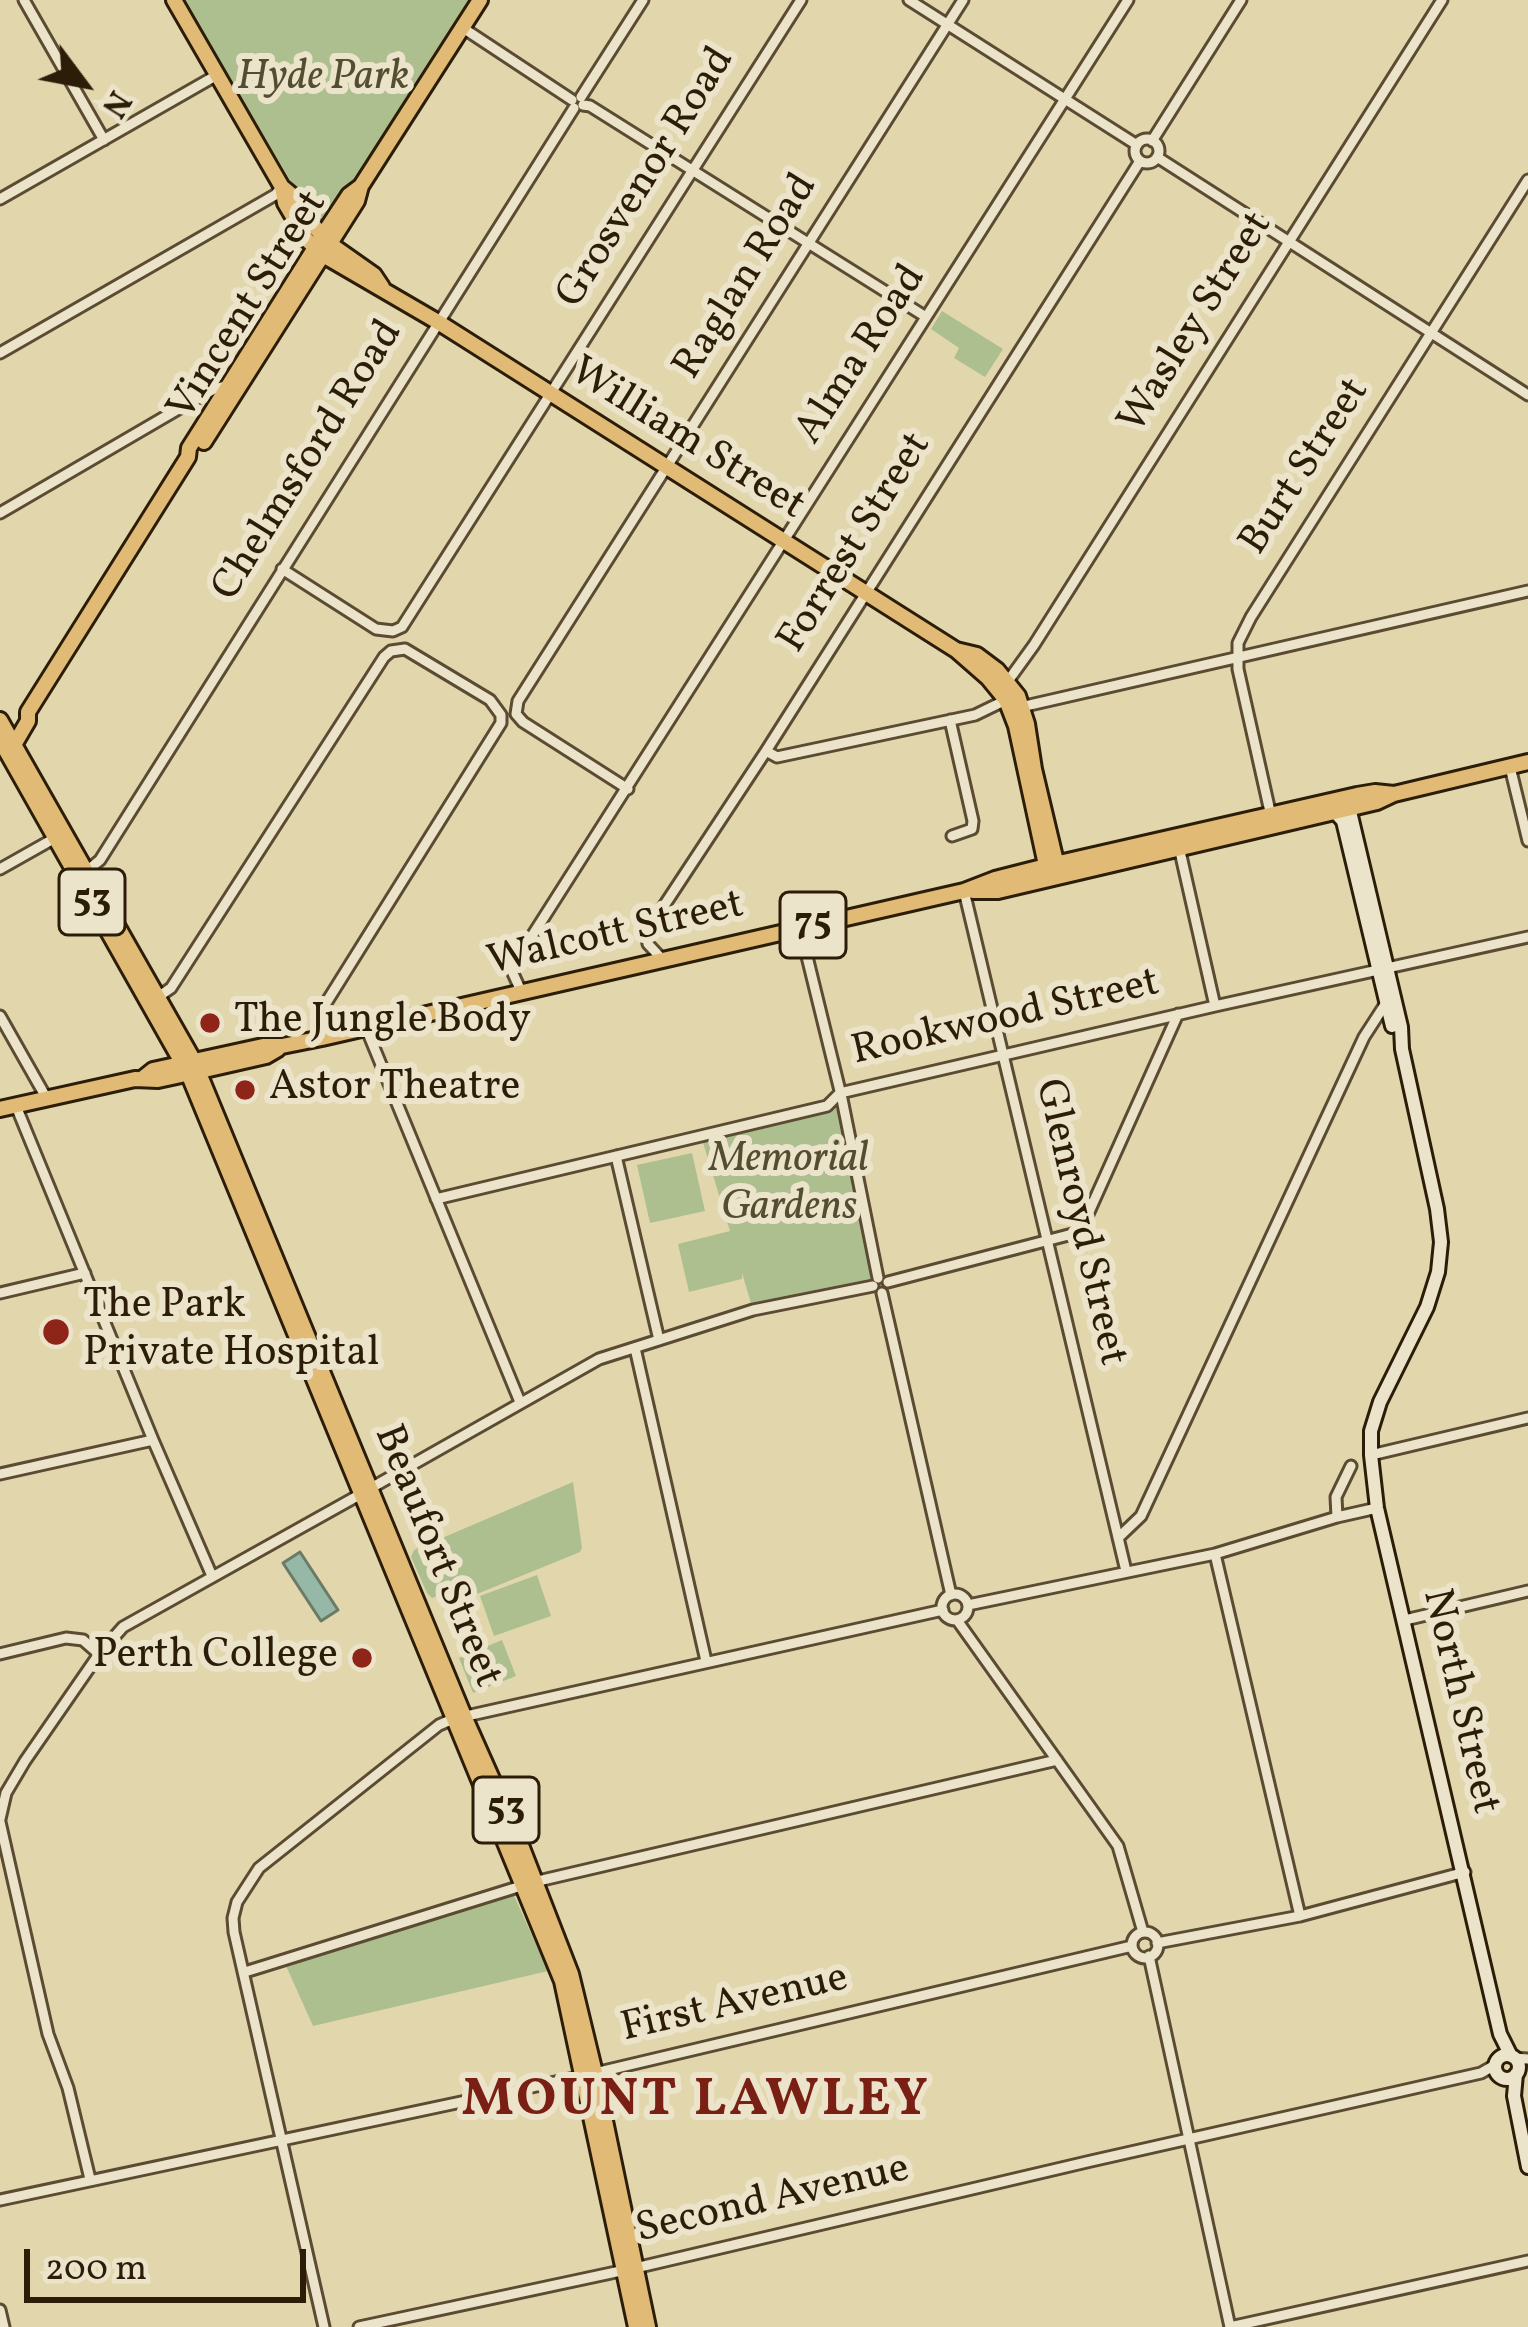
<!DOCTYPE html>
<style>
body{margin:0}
#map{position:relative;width:1528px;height:2327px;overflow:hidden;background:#e2d6ad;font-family:Vollkorn,serif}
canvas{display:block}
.north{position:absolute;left:24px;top:24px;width:120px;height:120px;-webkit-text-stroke:9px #ece4ca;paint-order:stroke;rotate:122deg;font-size:33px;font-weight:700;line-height:48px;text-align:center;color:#2c1d09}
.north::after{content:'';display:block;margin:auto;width:42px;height:54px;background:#2c1d09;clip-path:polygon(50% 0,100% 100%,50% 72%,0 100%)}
.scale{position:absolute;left:24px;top:2249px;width:282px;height:54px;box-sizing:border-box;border:6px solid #2c1d09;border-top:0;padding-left:15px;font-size:36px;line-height:42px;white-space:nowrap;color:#2c1d09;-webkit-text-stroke:9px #ece4ca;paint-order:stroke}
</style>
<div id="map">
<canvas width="1528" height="2327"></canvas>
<div class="north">N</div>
<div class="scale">200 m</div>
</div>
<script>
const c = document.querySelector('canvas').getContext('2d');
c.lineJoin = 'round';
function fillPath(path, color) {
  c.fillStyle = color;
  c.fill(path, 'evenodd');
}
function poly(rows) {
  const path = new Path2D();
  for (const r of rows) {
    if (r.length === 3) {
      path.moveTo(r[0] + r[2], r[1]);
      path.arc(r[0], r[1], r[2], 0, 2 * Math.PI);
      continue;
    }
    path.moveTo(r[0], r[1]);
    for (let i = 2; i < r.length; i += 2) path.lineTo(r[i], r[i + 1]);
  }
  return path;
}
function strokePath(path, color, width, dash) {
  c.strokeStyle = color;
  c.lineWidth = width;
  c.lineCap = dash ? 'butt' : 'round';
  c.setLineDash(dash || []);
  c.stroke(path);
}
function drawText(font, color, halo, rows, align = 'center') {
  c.font = font + ' Vollkorn,serif';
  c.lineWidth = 12;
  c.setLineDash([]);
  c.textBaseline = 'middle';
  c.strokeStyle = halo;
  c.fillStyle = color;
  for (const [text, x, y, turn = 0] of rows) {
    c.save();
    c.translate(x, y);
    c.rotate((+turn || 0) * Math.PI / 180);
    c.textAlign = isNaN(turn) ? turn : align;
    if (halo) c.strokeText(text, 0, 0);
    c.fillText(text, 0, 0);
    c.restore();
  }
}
fillPath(poly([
 [184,0,469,0,361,170,332,212,323,220,316,219,306,207],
 [942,311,1003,349,985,377,954,358,959,348,931,329],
 [842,1099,880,1283,753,1310,742,1273,742,1279,689,1292,678,1244,730,1231,701,1136],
 [692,1153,705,1211,650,1223,637,1165],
 [573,1482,582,1548,580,1552,477,1594,472,1582,432,1598,427,1593,411,1557,414,1550],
 [537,1575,551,1616,494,1636,480,1596],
 [502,1640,516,1676,473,1693,459,1658],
 [512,1891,548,1971,313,2026,282,1957]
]), '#adbf8e');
const water = poly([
 [300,1552,338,1610,321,1621,283,1563,300,1552]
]);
fillPath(water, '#95b9a6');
strokePath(water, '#6b7b67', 3);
const street = poly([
 [24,0,104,140],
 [909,0,1137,145],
 [463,28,572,100],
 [581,97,643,0],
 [583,105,590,106,926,317],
 [1147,151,12],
 [1152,141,1241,0],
 [1157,157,1528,395],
 [0,199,217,75],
 [0,353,275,195,282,187],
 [0,513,192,401,214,389,229,385],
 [282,569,376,629,393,631,402,627,801,0],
 [1008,681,1034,645,1442,0],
 [1021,707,1528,591],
 [950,720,973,821,972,829,952,836],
 [766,751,777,757,975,715,1006,700],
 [1510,767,1528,841],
 [628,789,523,722,516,714,518,701,963,0],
 [1271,816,1238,669,1238,643,1251,617,1528,180],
 [1179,847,1215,1006],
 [0,869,55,838],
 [82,875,100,860,574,108],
 [964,891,1126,1571],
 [800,928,842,1099,878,1278],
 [662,959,648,944,646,933,766,751,1140,161],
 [521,991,511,969,1128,0],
 [158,997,171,988,384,657,391,651,405,649,490,700,501,715,501,723,321,1011,318,1020,322,1038],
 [0,1016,47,1099],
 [366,1028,520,1402],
 [16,1106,153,1440,212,1576],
 [616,1156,659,1340],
 [436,1199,827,1106,840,1093,1215,1006,1528,937],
 [888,1282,1080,1232,1178,1014],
 [0,1293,85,1273],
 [882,1293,951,1595],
 [635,1348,706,1661],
 [1371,1455,1528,1418],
 [0,1474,153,1440],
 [371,1488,599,1359,753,1310,873,1286],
 [1337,1517,1336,1497,1351,1466],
 [1118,1538,1141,1516,1364,1037,1386,1003],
 [1215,1554,1300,1916],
 [955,1607,13],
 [968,1605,1215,1554,1337,1517,1377,1508],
 [957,1620,1118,1846,1143,1932],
 [1405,1620,1528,1591],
 [0,1654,66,1638,83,1640,99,1654],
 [0,1819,6,1793,25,1761,99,1654,123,1627,361,1494],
 [0,1822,48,2034,68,2088,90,2179],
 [1145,1945,13],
 [1157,1943,1300,1916,1465,1872],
 [1149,1956,1230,2327],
 [245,1972,534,1882,1057,1760],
 [1514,2058,1528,2059],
 [0,2200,574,2078,1132,1946],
 [0,2310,4,2327],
 [324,2327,234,1932,233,1918,237,1902,259,1868,439,1725,453,1719,943,1610],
 [359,2327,644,2266,1091,2161,1481,2073,1495,2065],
 [1230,2327,1528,2261]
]);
const secondary = poly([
 [1347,799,1401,1027,1402,1049,1437,1209,1441,1242,1438,1272,1427,1307,1380,1402,1371,1431,1371,1455,1377,1508,1500,2034,1511,2056],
 [1335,812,1343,821,1392,1026],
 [1507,2067,12],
 [1516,2074,1514,2096,1528,2167]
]);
const primary = poly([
 [174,0,282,187,294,197,313,225,330,244,374,275,382,287],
 [282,187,285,203,306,239,323,255,438,322,956,650,988,678,1006,700,1016,726,1049,879],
 [204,442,357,201,361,186],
 [956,650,977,655,997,670,1018,696,1027,724,1034,769,1058,870],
 [0,720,194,1061,464,1716,517,1835,571,1974,595,2073,648,2327],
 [0,740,188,1073,562,1981,636,2327],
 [14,745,28,721,28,712,188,457,189,448,208,418,328,227,349,195,361,186,480,0],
 [973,891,998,891,1049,879,1377,802,1394,794,1528,762],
 [143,1078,153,1070,263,1046,282,1046,322,1038,964,891,995,879,1046,866,1357,795,1375,792,1394,794],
 [0,1109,135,1079,158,1080,209,1069,266,1056,278,1049]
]);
strokePath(street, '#5a4b32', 15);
strokePath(secondary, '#2c1d09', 18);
strokePath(primary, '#2c1d09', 20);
strokePath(street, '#ece4ca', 9);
strokePath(secondary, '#ece4ca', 12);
strokePath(primary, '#e1bb76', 14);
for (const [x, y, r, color] of [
 [210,1023,12,"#8f2418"],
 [245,1090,12,"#8f2418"],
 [56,1332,15,"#8f2418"],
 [362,1658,12,"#8f2418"]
]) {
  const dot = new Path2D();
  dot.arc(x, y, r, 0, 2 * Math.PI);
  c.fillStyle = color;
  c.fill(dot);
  strokePath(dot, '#ece4ca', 4.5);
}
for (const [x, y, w] of [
 [92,902,66],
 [813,925,66],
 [506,1810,66]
]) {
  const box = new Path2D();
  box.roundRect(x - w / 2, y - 33, w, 66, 9);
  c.fillStyle = '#ece4ca';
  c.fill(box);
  strokePath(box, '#2c1d09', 3);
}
drawText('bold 39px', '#2c1d09', null, [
 ["53",92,902],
 ["75",813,925],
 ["53",506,1810]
]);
drawText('italic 42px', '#534e31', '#ece4ca', [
 ["Hyde Park",323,80],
 ["Memorial",789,1162],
 ["Gardens",789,1210]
]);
drawText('42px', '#2c1d09', '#ece4ca', [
 ["Grosvenor Road",648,179,-58],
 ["Raglan Road",748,278,-58],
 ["Vincent Street",250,307,-58],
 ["Wasley Street",1198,324,-58],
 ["Alma Road",863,356,-57],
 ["William Street",686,441,32],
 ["Chelmsford Road",310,462,-58],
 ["Burt Street",1307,468,-57],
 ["Forrest Street",857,544,-58],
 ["Walcott Street",616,936,-13],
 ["Rookwood Street",1006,1020,-13],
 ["Glenroyd Street",1078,1223,77],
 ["Beaufort Street",435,1557,68],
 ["North Street",1458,1702,77],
 ["First Avenue",735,2006,-13],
 ["Second Avenue",773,2202,-13]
]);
drawText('42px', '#2c1d09', '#ece4ca', [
 ["The Jungle Body",234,1023],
 ["Astor Theatre",269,1090],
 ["The Park",83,1308],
 ["Private Hospital",83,1356],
 ["Perth College",338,1658,"right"]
], 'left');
c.letterSpacing = '3px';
drawText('bold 54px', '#7a1f14', '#ece4ca', [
 ["MOUNT LAWLEY",696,2104]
]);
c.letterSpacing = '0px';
</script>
